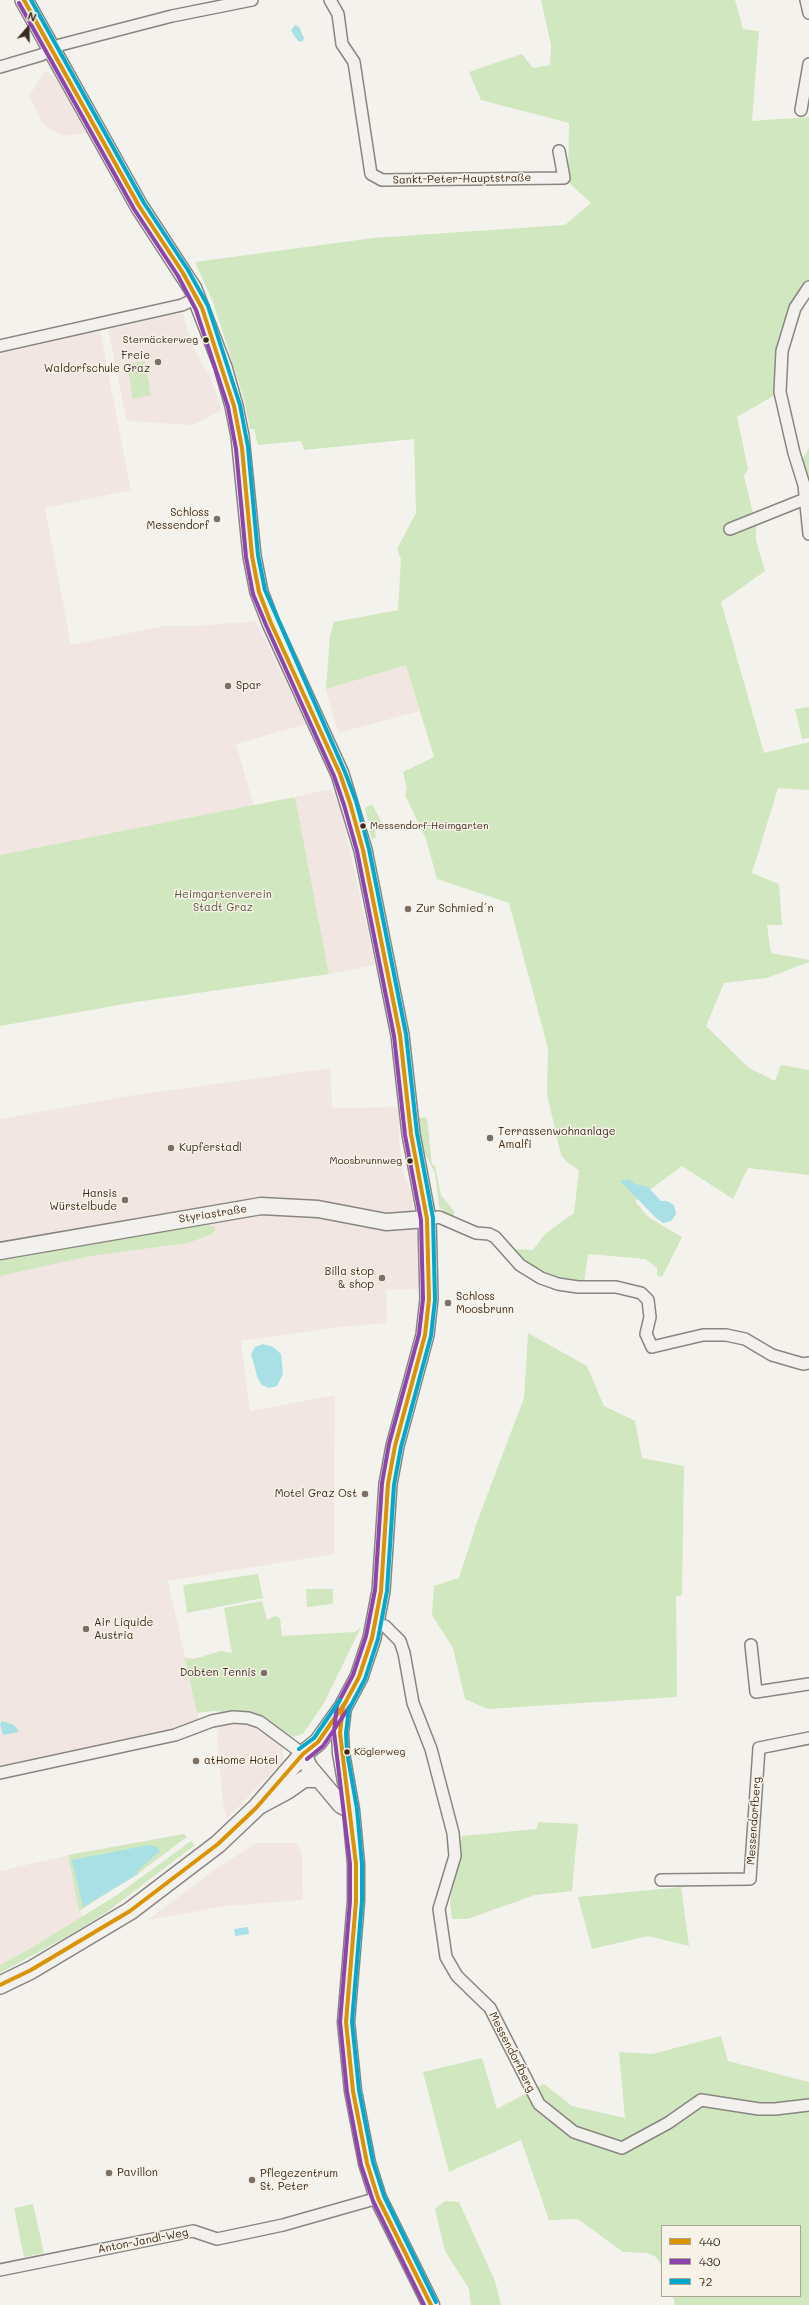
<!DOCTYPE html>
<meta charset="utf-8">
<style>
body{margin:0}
#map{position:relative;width:809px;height:2305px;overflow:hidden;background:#f4f2ec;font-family:Mali,sans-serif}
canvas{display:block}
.legend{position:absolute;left:661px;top:2225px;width:140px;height:72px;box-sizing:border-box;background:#f7f3e8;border:1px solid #aca397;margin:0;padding:5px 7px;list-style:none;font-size:12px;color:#3b2a1e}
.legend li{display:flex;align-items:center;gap:8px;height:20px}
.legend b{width:20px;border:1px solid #aca397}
.north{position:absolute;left:8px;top:8px;width:40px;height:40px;-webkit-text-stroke:3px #f7f3e8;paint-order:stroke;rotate:20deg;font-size:11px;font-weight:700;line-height:16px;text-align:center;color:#3b2a1e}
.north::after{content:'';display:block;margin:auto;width:14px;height:18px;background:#3b2a1e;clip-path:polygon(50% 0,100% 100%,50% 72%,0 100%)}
</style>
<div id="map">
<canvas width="809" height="2305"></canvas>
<ul class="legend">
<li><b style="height:5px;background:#db9304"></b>440</li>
<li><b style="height:5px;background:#8e44ad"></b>430</li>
<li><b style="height:5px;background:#00a9ce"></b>72</li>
</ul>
<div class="north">N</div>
</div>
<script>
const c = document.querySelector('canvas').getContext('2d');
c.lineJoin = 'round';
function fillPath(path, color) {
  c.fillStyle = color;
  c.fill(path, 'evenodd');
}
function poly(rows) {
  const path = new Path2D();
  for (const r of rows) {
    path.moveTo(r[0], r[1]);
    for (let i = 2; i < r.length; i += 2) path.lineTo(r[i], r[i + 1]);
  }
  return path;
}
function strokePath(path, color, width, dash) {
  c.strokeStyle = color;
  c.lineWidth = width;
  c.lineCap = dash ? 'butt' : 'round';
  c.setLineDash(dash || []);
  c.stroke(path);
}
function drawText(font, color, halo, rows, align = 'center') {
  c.font = font + ' Mali,sans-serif';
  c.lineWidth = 3;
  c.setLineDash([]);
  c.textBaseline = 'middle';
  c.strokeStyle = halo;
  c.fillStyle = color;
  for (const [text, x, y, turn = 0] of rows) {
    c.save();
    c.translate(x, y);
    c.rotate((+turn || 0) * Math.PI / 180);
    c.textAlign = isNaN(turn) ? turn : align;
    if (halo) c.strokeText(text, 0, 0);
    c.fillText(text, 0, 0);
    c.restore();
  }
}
fillPath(poly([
 [45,71,53,76,58,82,87,133,63,136,44,125,29,96],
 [172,314,183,314,193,348,210,376,222,410,193,425,127,421,108,330],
 [100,331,131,490,45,508,71,645,163,626,196,626,256,621,306,724,236,744,254,807,0,855,0,354],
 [406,664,420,711,338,733,326,689],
 [331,789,340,806,375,965,329,974,295,797],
 [331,1068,332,1108,400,1107,399,1138,403,1171,411,1192,420,1249,421,1289,386,1290,387,1323,340,1327,241,1341,250,1411,335,1395,334,1554,168,1581,202,1733,0,1778,0,1119,128,1096],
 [232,1723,250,1725,269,1735,283,1748,284,1760,227,1819,223,1803,217,1737,220,1724],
 [256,1843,297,1843,302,1853,303,1900,226,1906,148,1920,210,1873],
 [68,1855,82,1917,31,1948,0,1965,0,1871]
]), '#f2e6e2');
fillPath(poly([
 [541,0,735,0,743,29,759,31,752,121,809,117,809,287,795,308,780,392,737,417,748,469,744,476,756,525,756,540,765,571,721,602,764,753,809,742,809,790,778,788,752,873,779,884,782,925,767,925,771,953,809,960,809,962,767,978,724,983,706,1026,749,1068,775,1081,781,1065,809,1070,809,1175,748,1168,733,1199,682,1166,635,1201,648,1217,682,1237,662,1277,657,1276,657,1268,645,1259,588,1254,584,1284,569,1293,520,1272,496,1248,533,1250,545,1234,574,1213,579,1170,568,1163,561,1155,547,1094,548,1048,509,903,437,879,426,839,405,795,407,789,403,772,434,757,406,665,326,689,330,636,334,622,398,610,401,559,397,549,416,513,414,439,304,450,301,441,258,445,254,429,250,429,244,399,228,348,213,302,195,262,373,238,565,225,591,203,568,182,569,123,481,100,469,72,522,54,533,68,550,65,551,45],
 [145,361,151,395,133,399,127,364],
 [809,448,809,534,801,462],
 [809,707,809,738,802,739,795,709],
 [295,797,329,974,136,1002,0,1026,0,855],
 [372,804,382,823,374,827,376,837,372,840,369,828,372,827,370,821,368,821,365,808],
 [416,1117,427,1118,432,1165,435,1165,441,1195,454,1211,454,1216,445,1213,439,1206,435,1173,421,1146],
 [207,1224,216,1228,212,1234,188,1243,90,1256,0,1276,0,1257,167,1227],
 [528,1333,587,1366,604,1406,635,1421,642,1458,684,1466,682,1595,676,1596,677,1697,488,1709,465,1699,453,1648,432,1615,434,1586,459,1578,477,1522,524,1398],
 [258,1574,263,1598,187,1613,183,1585],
 [306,1589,333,1589,333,1604,307,1607],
 [262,1601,267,1620,275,1616,280,1618,282,1636,355,1632,361,1627,324,1703,303,1734,293,1737,259,1715,214,1711,197,1713,185,1658,194,1659,221,1651,232,1653,224,1608],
 [538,1822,578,1824,572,1891,535,1895,467,1919,452,1919,450,1903,452,1886,462,1836,537,1829],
 [184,1834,187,1837,136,1875,79,1911,68,1855],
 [191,1841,195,1845,107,1912,70,1935,0,1973,0,1965,31,1948,117,1895],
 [681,1887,689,1946,648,1936,592,1949,578,1897],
 [721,2036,728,2061,809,2082,809,2305,675,2305,673,2296,800,2296,800,2226,662,2226,662,2266,656,2257,647,2253,623,2252,578,2219,549,2220,521,2140,449,2172,423,2072,482,2058,497,2109,544,2084,572,2106,625,2118,619,2052,652,2054],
 [445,2201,459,2202,495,2281,501,2305,471,2305,469,2289,445,2251,435,2209],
 [33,2204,44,2253,24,2257,14,2208]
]), '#d0e7bf');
fillPath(poly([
 [295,25,299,27,304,38,302,42,298,41,291,31],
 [629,1179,635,1184,648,1187,661,1201,667,1201,674,1205,676,1214,671,1221,663,1223,656,1218,620,1181],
 [263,1344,273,1347,281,1354,283,1374,277,1386,269,1388,262,1385,258,1379,251,1354,255,1347],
 [2,1721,14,1725,19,1732,3,1735,0,1724],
 [149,1845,157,1847,160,1851,137,1871,138,1874,83,1907,72,1860],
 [248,1927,249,1934,235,1936,234,1929]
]), '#a9e0e6');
const street = poly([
 [330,0,338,14,342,44,354,62,371,174,382,180,564,178,559,151],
 [806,0,809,13],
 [0,67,41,55,60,45,172,16,252,0],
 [801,110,809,64],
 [809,287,795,308,782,351,780,392,794,453,804,485,809,534],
 [0,346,182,305,197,298],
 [730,529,805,499],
 [427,1219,439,1217,476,1233,489,1234,495,1237,520,1265,541,1278,558,1284,578,1287,616,1287,641,1293,648,1300,650,1317,646,1334,652,1347,703,1335,726,1335,745,1339,772,1355,803,1364,809,1363],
 [375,1624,385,1626,400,1641,404,1653,413,1703,431,1749,453,1833,455,1856,439,1909,446,1957,457,1976,490,2008,539,2104,574,2132,622,2148,668,2123,701,2100,759,2109,775,2109,809,2105],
 [751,1645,756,1692,809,1684],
 [0,1773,175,1735,212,1721,233,1717,248,1718,260,1722,303,1754],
 [661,1880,750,1879,759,1748,809,1738],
 [0,2270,193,2231,217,2239,283,2225,378,2198]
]);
const secondary = poly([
 [0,1251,261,1206,318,1209,386,1222,427,1219],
 [343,1707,340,1733,341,1753,351,1810,356,1864,356,1901,346,2022,353,2091,367,2163,378,2198,431,2305],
 [303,1754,309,1767,341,1805,351,1810],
 [259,1806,287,1791,304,1779,319,1779]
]);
const primary = poly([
 [0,1985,31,1970,130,1911,218,1844,256,1808,303,1754,318,1742,343,1707,359,1677,372,1638,381,1591,388,1484,395,1446,425,1335,429,1299,427,1219,411,1134,400,1035,363,850,340,774,271,623,259,592,252,556,240,436,234,406,223,367,193,289,139,206,24,0]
]);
strokePath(street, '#898580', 14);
strokePath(secondary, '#898580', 19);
strokePath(primary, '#898580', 20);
strokePath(street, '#f2f1ed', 11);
strokePath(secondary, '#f2f1ed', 16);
strokePath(primary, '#f2f1ed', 17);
strokePath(poly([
 [24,0,139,206,183,273,202,308,234,406,242,448,252,556,259,592,271,623,340,774,350,803,363,850,400,1035,411,1134,427,1219,429,1299,425,1335,395,1446,388,1484,381,1591,372,1638,359,1677,343,1707,340,1733,356,1864,356,1901,346,2022,353,2091,367,2163,378,2198,431,2305],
 [0,1985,31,1970,130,1911,218,1844,256,1808,303,1754,318,1742,345,1703]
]), '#db9304', 4);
strokePath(poly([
 [19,3,134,209,178,276,196,310,228,407,236,449,246,557,253,594,266,625,334,776,344,805,357,851,394,1036,405,1135,421,1220,423,1299,419,1334,389,1444,382,1483,375,1590,366,1636,353,1675,337,1705,334,1732,350,1864,350,1901,340,2022,347,2092,361,2165,373,2201,424,2305],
 [307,1759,323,1746,350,1706]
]), '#8e44ad', 4);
strokePath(poly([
 [31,0,144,203,188,270,208,306,240,405,248,447,258,555,265,590,345,772,356,801,369,849,406,1034,417,1133,433,1218,435,1300,431,1336,401,1447,394,1485,387,1591,378,1639,365,1679,349,1709,346,1733,347,1752,357,1809,362,1864,362,1901,352,2022,359,2090,373,2162,384,2196,436,2302],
 [299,1749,314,1738,340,1700]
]), '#00a9ce', 4);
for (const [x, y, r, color] of [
 [206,340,3.5,"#3b2a1e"],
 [158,362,4,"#7c7066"],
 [217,519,4,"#7c7066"],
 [228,686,4,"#7c7066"],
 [363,826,3.5,"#3b2a1e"],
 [408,909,4,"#7c7066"],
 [490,1138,4,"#7c7066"],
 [171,1148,4,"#7c7066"],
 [410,1161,3.5,"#3b2a1e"],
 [125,1200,4,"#7c7066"],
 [382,1278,4,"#7c7066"],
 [448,1303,4,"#7c7066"],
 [365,1494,4,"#7c7066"],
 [86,1629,4,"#7c7066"],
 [264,1673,4,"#7c7066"],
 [347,1752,3.5,"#3b2a1e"],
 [196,1761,4,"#7c7066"],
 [109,2173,4,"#7c7066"],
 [252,2180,4,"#7c7066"]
]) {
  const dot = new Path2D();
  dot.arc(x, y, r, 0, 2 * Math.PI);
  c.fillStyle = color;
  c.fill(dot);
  strokePath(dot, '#f7f3e8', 1.5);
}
drawText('10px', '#3b2a1e', '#f7f3e8', [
 ["Sternäckerweg",198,340],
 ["Messendorf-Heimgarten",370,826,"left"],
 ["Moosbrunnweg",402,1161],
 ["Köglerweg",354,1752,"left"]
], 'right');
drawText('11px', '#3b2a1e', '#f7f3e8', [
 ["Sankt-Peter-Hauptstraße",462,179,-1],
 ["Styriastraße",213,1214,-9],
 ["Messendorfberg",754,1821,-86],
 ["Messendorfberg",512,2052,63],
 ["Anton-Jandl-Weg",143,2241,-11]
]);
drawText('11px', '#3b2a1e', '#f7f3e8', [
 ["Freie",150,356,"right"],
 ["Waldorfschule Graz",150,369,"right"],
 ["Schloss",209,513,"right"],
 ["Messendorf",209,526,"right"],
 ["Spar",236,686],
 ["Zur Schmied´n",416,909],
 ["Terrassenwohnanlage",498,1132],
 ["Amalfi",498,1145],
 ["Kupferstadl",179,1148],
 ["Hansis",117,1194,"right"],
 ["Würstelbude",117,1207,"right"],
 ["Billa stop",374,1272,"right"],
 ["& shop",374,1285,"right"],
 ["Schloss",456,1297],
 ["Moosbrunn",456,1310],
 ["Motel Graz Ost",357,1494,"right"],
 ["Air Liquide",94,1623],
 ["Austria",94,1636],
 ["Dobten Tennis",256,1673,"right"],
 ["atHome Hotel",204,1761],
 ["Pavillon",117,2173],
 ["Pflegezentrum",260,2174],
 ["St. Peter",260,2187]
], 'left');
drawText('11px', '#59573d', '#f7f3e8', [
 ["Heimgartenverein",223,895],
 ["Stadt Graz",223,908]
]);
</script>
